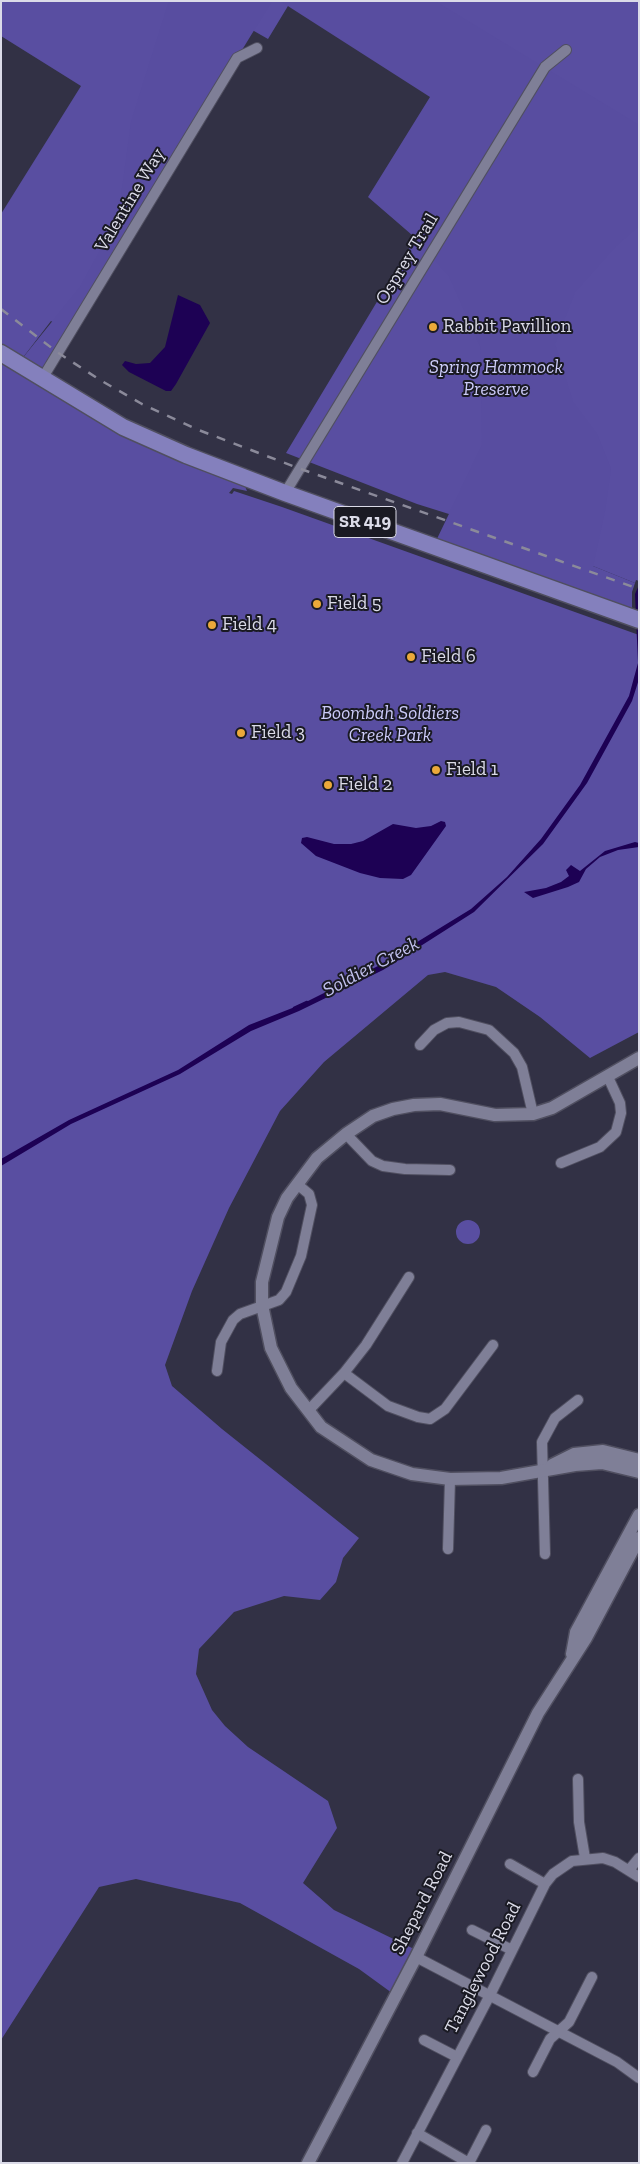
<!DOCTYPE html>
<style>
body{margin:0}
#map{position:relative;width:640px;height:2164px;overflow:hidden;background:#323145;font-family:"Zilla Slab",serif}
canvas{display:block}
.frame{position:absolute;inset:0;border:2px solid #dbdbe8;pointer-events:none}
</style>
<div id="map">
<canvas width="640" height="2164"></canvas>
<div class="frame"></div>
</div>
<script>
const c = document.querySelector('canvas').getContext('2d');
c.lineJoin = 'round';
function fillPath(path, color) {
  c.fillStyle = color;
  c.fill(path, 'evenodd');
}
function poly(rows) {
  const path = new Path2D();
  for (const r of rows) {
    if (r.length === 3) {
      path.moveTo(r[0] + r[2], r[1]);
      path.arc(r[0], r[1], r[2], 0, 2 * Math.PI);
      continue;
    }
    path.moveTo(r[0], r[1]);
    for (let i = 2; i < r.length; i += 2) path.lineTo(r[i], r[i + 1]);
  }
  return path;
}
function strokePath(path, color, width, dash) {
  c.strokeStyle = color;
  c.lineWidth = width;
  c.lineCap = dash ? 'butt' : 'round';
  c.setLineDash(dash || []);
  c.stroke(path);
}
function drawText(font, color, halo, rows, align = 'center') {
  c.font = font + ' "Zilla Slab",serif';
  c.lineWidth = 4;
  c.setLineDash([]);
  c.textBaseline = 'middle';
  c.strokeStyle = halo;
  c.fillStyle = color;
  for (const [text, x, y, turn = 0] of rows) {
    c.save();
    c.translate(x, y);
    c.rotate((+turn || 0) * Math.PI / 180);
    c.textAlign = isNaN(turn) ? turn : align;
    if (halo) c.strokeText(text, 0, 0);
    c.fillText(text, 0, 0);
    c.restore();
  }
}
fillPath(poly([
 [1,1,291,1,268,39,247,27,62,328,51,321,21,360,1,348,1,214,81,86,1,36],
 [400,1,639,1,639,581,636,580,635,583,516,535,417,504,286,453,517,69],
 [1,358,243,482,247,491,233,488,229,493,232,494,234,491,282,507,639,635,639,1032,590,1058,540,1017,496,987,445,972,428,975,324,1062,280,1111,229,1208,192,1291,165,1365,172,1386,222,1429,359,1538,343,1558,336,1582,320,1600,284,1596,234,1612,199,1649,196,1674,212,1710,225,1726,248,1747,328,1801,337,1828,303,1883,334,1910,414,1949,392,1993,359,1969,240,1903,136,1879,99,1887,1,2040],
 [468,1232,12]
]), '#594ea1');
fillPath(poly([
 [169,1,272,1,43,375,21,360,80,287,118,218,131,122],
 [280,1,435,1,639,125,639,226,616,246,575,292,555,344,573,402,597,434,611,469,605,511,593,566,635,583,632,592,632,613,435,543,482,445,480,346,449,276,412,235,368,197,430,97]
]), '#584da0');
fillPath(poly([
 [178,295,200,305,210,323,176,384,171,391,166,391,129,372,122,365,125,361,136,364,150,363,165,347],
 [639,585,639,679,632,701,587,783,543,844,474,912,383,970,299,1011,251,1031,180,1074,71,1124,1,1166,1,1159,69,1120,178,1070,249,1025,300,1005,378,966,471,909,507,877,541,839,580,785,629,696,638,663,635,594],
 [441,821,445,822,446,826,411,875,403,879,380,878,360,873,316,856,301,843,302,838,307,837,334,844,351,844,363,841,393,824,416,828,431,826],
 [635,842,639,843,639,847,618,850,600,857,586,869,579,882,568,887,533,898,524,892,546,888,561,882,569,876,566,870,571,865,580,871,605,851]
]), '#1d0154');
strokePath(poly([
 [294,1008,307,1002]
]), '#1d0154', 2.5);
const minor = poly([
 [42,379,237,58,257,48],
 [285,493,545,67,566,50],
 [420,1045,434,1030,447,1023,459,1022,489,1030,514,1053,522,1067,533,1114],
 [346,1134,372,1161,383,1166,405,1169,450,1170],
 [561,1163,600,1147,616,1132,621,1113,620,1103,608,1077],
 [217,1371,221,1342,233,1320,240,1314,279,1300,286,1292,301,1256,312,1205,309,1194,297,1184],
 [344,1373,388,1406,418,1417,430,1419,445,1409,493,1345],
 [308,1411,344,1373,366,1345,409,1277],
 [448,1549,450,1479],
 [545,1554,542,1442,555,1418,578,1400],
 [578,1779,579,1822,585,1858],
 [510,1864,545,1884],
 [629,1870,639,1858],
 [472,1930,512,1950],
 [416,1957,617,2062,639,2078],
 [424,2040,457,2057],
 [533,2072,550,2039,569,2022,592,1977],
 [417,2133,469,2163],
 [402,2163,490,1995,545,1884,553,1874,572,1861,603,1858,615,1862,639,1877],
 [469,2163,486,2130]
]);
const tertiary = poly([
 [639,1058,552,1108,533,1114,495,1115,440,1104,414,1105,393,1109,373,1116,346,1134,317,1158,287,1198,278,1217,262,1282,262,1305,271,1348,291,1388,321,1427,371,1460,412,1474,450,1479,501,1478,575,1465,602,1463,639,1472],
 [552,1465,574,1454,603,1451,639,1460],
 [572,1654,576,1632,639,1515],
 [308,2163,416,1957,538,1713,586,1638,639,1538]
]);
const primary = poly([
 [1,353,123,427,186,455,285,493,639,620]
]);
strokePath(minor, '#504f60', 12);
strokePath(tertiary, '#504f60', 15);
strokePath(primary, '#504f60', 19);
strokePath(minor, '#7f7f97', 10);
strokePath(tertiary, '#7f7f97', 12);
strokePath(primary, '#8480bd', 16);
strokePath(poly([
 [1,309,57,352,100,380,142,404,196,429,298,468,639,589]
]), '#8b8a9a', 2.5, [9, 9]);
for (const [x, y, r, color] of [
 [433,327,5,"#eba93a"],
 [317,604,5,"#eba93a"],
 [212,625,5,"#eba93a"],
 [411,657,5,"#eba93a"],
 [241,733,5,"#eba93a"],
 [436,770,5,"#eba93a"],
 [328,785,5,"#eba93a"]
]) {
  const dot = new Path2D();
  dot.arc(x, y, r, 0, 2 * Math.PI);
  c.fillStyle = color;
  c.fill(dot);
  strokePath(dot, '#1a1a23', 2);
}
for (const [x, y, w] of [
 [365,522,62]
]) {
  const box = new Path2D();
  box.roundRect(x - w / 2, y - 15.5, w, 31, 4);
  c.fillStyle = '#1a1a23';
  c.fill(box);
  strokePath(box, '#dbdbe8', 1);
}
drawText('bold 18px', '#dbdbe8', null, [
 ["SR 419",365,522]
]);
drawText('19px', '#dbdbe8', '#1a1a23', [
 ["Valentine Way",130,200,-59],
 ["Osprey Trail",407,259,-59],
 ["Shepard Road",422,1903,-63],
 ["Tanglewood Road",483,1968,-63]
]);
drawText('19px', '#dbdbe8', '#1a1a23', [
 ["Rabbit Pavillion",443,327],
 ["Field 5",327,604],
 ["Field 4",222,625],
 ["Field 6",421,657],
 ["Field 3",251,733],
 ["Field 1",446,770],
 ["Field 2",338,785]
], 'left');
drawText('italic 19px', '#cdccfa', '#1a1a23', [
 ["Spring Hammock",496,368],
 ["Preserve",496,390],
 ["Boombah Soldiers",390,714],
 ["Creek Park",390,736]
]);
drawText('italic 20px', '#c1c0ed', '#1a1a23', [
 ["Soldier Creek",371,967,-28]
]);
</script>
